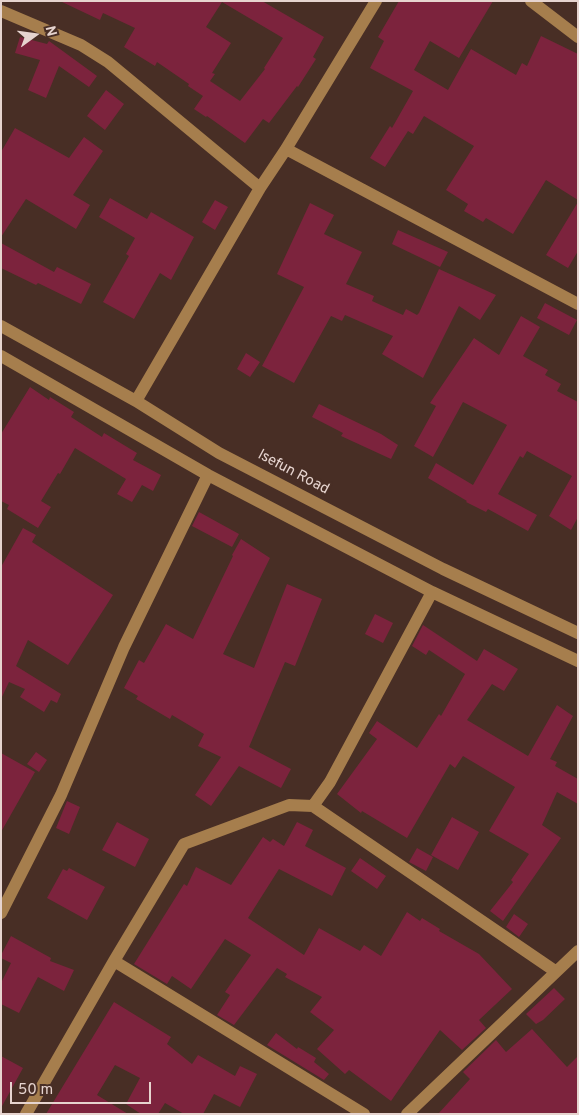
<!DOCTYPE html>
<style>
body{margin:0}
#map{position:relative;width:579px;height:1115px;overflow:hidden;background:#482e25;font-family:Overpass,sans-serif}
canvas{display:block}
.frame{position:absolute;inset:0;border:2px solid #e6d4cf;pointer-events:none}
.north{position:absolute;left:10px;top:10px;width:50px;height:50px;-webkit-text-stroke:4px #482e25;paint-order:stroke;rotate:76deg;font-size:14px;font-weight:700;line-height:20px;text-align:center;color:#e6d4cf}
.north::after{content:'';display:block;margin:auto;width:18px;height:22px;background:#e6d4cf;clip-path:polygon(50% 0,100% 100%,50% 72%,0 100%)}
.scale{position:absolute;left:10px;top:1082px;width:141px;height:22px;box-sizing:border-box;border:2px solid #e6d4cf;border-top:0;padding-left:6px;font-size:15px;line-height:18px;white-space:nowrap;color:#e6d4cf;-webkit-text-stroke:4px #482e25;paint-order:stroke}
</style>
<div id="map">
<canvas width="579" height="1115"></canvas>
<div class="frame"></div>
<div class="north">N</div>
<div class="scale">50 m</div>
</div>
<script>
const c = document.querySelector('canvas').getContext('2d');
c.lineJoin = 'round';
function fillPath(path, color) {
  c.fillStyle = color;
  c.fill(path, 'evenodd');
}
function poly(rows) {
  const path = new Path2D();
  for (const r of rows) {
    path.moveTo(r[0], r[1]);
    for (let i = 2; i < r.length; i += 2) path.lineTo(r[i], r[i + 1]);
  }
  return path;
}
function strokePath(path, color, width, dash) {
  c.strokeStyle = color;
  c.lineWidth = width;
  c.lineCap = dash ? 'butt' : 'round';
  c.setLineDash(dash || []);
  c.stroke(path);
}
function drawText(font, color, halo, rows, align = 'center') {
  c.font = font + ' Overpass,sans-serif';
  c.lineWidth = 5;
  c.setLineDash([]);
  c.textBaseline = 'middle';
  c.strokeStyle = halo;
  c.fillStyle = color;
  for (const [text, x, y, turn = 0] of rows) {
    c.save();
    c.translate(x, y);
    c.rotate((+turn || 0) * Math.PI / 180);
    c.textAlign = isNaN(turn) ? turn : align;
    if (halo) c.strokeText(text, 0, 0);
    c.fillText(text, 0, 0);
    c.restore();
  }
}
fillPath(poly([
 [60,1,262,1,324,37,313,57,316,59,298,87,297,86,269,123,263,119,245,143,207,116,206,117,194,109,203,96,188,86,189,84,157,62,155,66,124,47,135,28,103,13,100,20],
 [222,2,283,38,264,68,265,69,240,101,210,81,215,74,212,73,231,43,206,27],
 [399,1,493,1,459,58,430,41,414,70,448,90,471,49,516,75,522,63,527,66,541,36,578,54,578,200,546,180,513,234,486,218,483,222,464,211,468,204,446,190,474,146,424,116,413,134,408,131,385,167,370,158,390,126,392,128,413,91,370,68,384,41,378,37],
 [20,37,47,44,49,41,97,76,89,87,59,66,46,98,28,90,40,60,15,53],
 [106,90,124,104,105,130,87,116],
 [15,128,69,158,84,137,103,151,73,195,90,205,76,229,26,199,1,237,1,152],
 [110,198,147,219,151,212,194,237,171,280,160,273,134,319,103,302,129,256,126,254,135,238,99,217],
 [215,200,228,207,215,230,202,222],
 [578,202,578,251,568,268,546,255],
 [310,203,334,215,324,234,362,252,346,284,374,296,372,301,403,315,406,309,417,315,419,313,439,269,496,295,480,320,459,306,423,378,382,354,393,336,345,315,342,321,331,316,294,383,262,366,304,287,277,274],
 [398,230,448,252,440,267,392,244],
 [1,243,54,272,57,267,91,284,81,304,38,283,36,285,1,268],
 [545,303,577,320,569,335,537,318],
 [521,316,540,327,523,356,548,370,545,375,561,384,557,391,578,402,578,517,571,530,549,516,572,476,527,451,523,458,520,456,498,494,537,515,528,531,488,509,486,512,466,502,467,501,428,478,436,463,473,485,507,425,463,402,433,457,414,446,436,406,430,403,474,338,499,355],
 [246,353,260,362,250,377,237,369],
 [30,387,49,400,50,397,74,412,71,417,102,437,104,433,137,453,133,460,161,475,153,491,142,485,132,502,117,494,126,479,75,448,60,474,58,473,41,501,51,507,38,528,7,509,9,505,1,501,1,434],
 [319,404,381,434,398,445,391,459,341,436,343,433,312,417],
 [199,512,239,534,232,547,192,526],
 [23,528,36,535,32,542,113,595,68,665,28,640,16,666,61,694,57,703,51,700,44,712,20,697,25,689,9,682,1,699,1,567],
 [241,539,270,558,223,654,254,668,287,584,322,599,295,666,285,662,249,747,291,769,281,788,239,766,211,806,195,795,221,757,198,746,204,734,172,715,170,719,136,699,138,696,124,688,139,660,144,663,166,624,193,639,233,556,232,555],
 [375,614,393,623,383,643,365,634],
 [423,625,477,661,484,649,518,669,504,691,492,684,467,720,528,756,557,705,573,716,550,759,557,762,555,766,578,779,578,804,557,792,542,825,561,838,503,921,490,911,513,882,511,880,529,854,489,831,515,787,463,756,455,768,450,764,407,838,362,811,361,813,337,794,377,739,369,733,377,721,417,748,439,714,441,716,465,674,429,650,426,655,412,646],
 [36,752,47,760,39,772,27,764],
 [1,753,35,772,1,832],
 [67,801,80,807,69,834,56,828],
 [452,817,479,832,458,870,431,855],
 [117,822,149,839,135,867,102,850],
 [297,822,313,830,305,846,346,868,332,896,279,869,248,918,304,955,319,928,360,951,364,945,381,956,407,912,420,921,422,918,440,929,439,931,479,954,512,989,479,1020,486,1028,462,1050,440,1030,391,1101,349,1070,345,1074,317,1049,334,1030,310,1012,322,997,285,977,287,974,277,968,234,1025,217,1015,230,995,225,992,251,955,225,939,191,989,172,976,167,984,134,964,184,884,187,886,196,867,231,885,263,837,270,842,273,839,284,846],
 [417,848,433,857,426,871,409,862],
 [360,858,386,876,377,889,351,871],
 [69,868,105,887,87,920,47,898,63,869,67,871],
 [514,914,528,924,519,937,506,927],
 [11,936,51,958,50,961,74,970,64,991,38,977,19,1013,1,1004,1,983,11,963,1,958,1,955],
 [554,988,565,999,543,1020,536,1024,526,1014],
 [114,1002,171,1037,167,1044,192,1064,198,1055,235,1076,240,1066,257,1074,240,1107,214,1094,203,1114,184,1114,165,1103,158,1114,141,1114,126,1104,140,1078,115,1065,97,1095,128,1114,46,1114],
 [532,1029,567,1067,578,1056,578,1114,438,1114,470,1079,463,1072,496,1040,506,1052],
 [276,1033,297,1049,298,1047,316,1058,314,1062,329,1074,324,1080,267,1045],
 [1,1056,23,1068,1,1108]
]), '#7c233d');
strokePath(poly([
 [531,1,578,37],
 [1,11,81,45,108,62,260,188],
 [286,149,578,304],
 [1,326,136,401,219,453,443,569,578,633],
 [1,356,208,475,432,592,578,661],
 [136,401,260,188,286,149,376,1],
 [313,806,330,782,432,592],
 [1,913,61,795,124,647,208,475],
 [114,961,364,1114],
 [26,1114,114,961,184,844,289,805,313,806,555,971],
 [407,1114,578,951]
]), '#a67e4d', 12);
drawText('15px', '#e6d4cf', '#482e25', [
 ["Isefun Road",293,473,28]
]);
</script>
